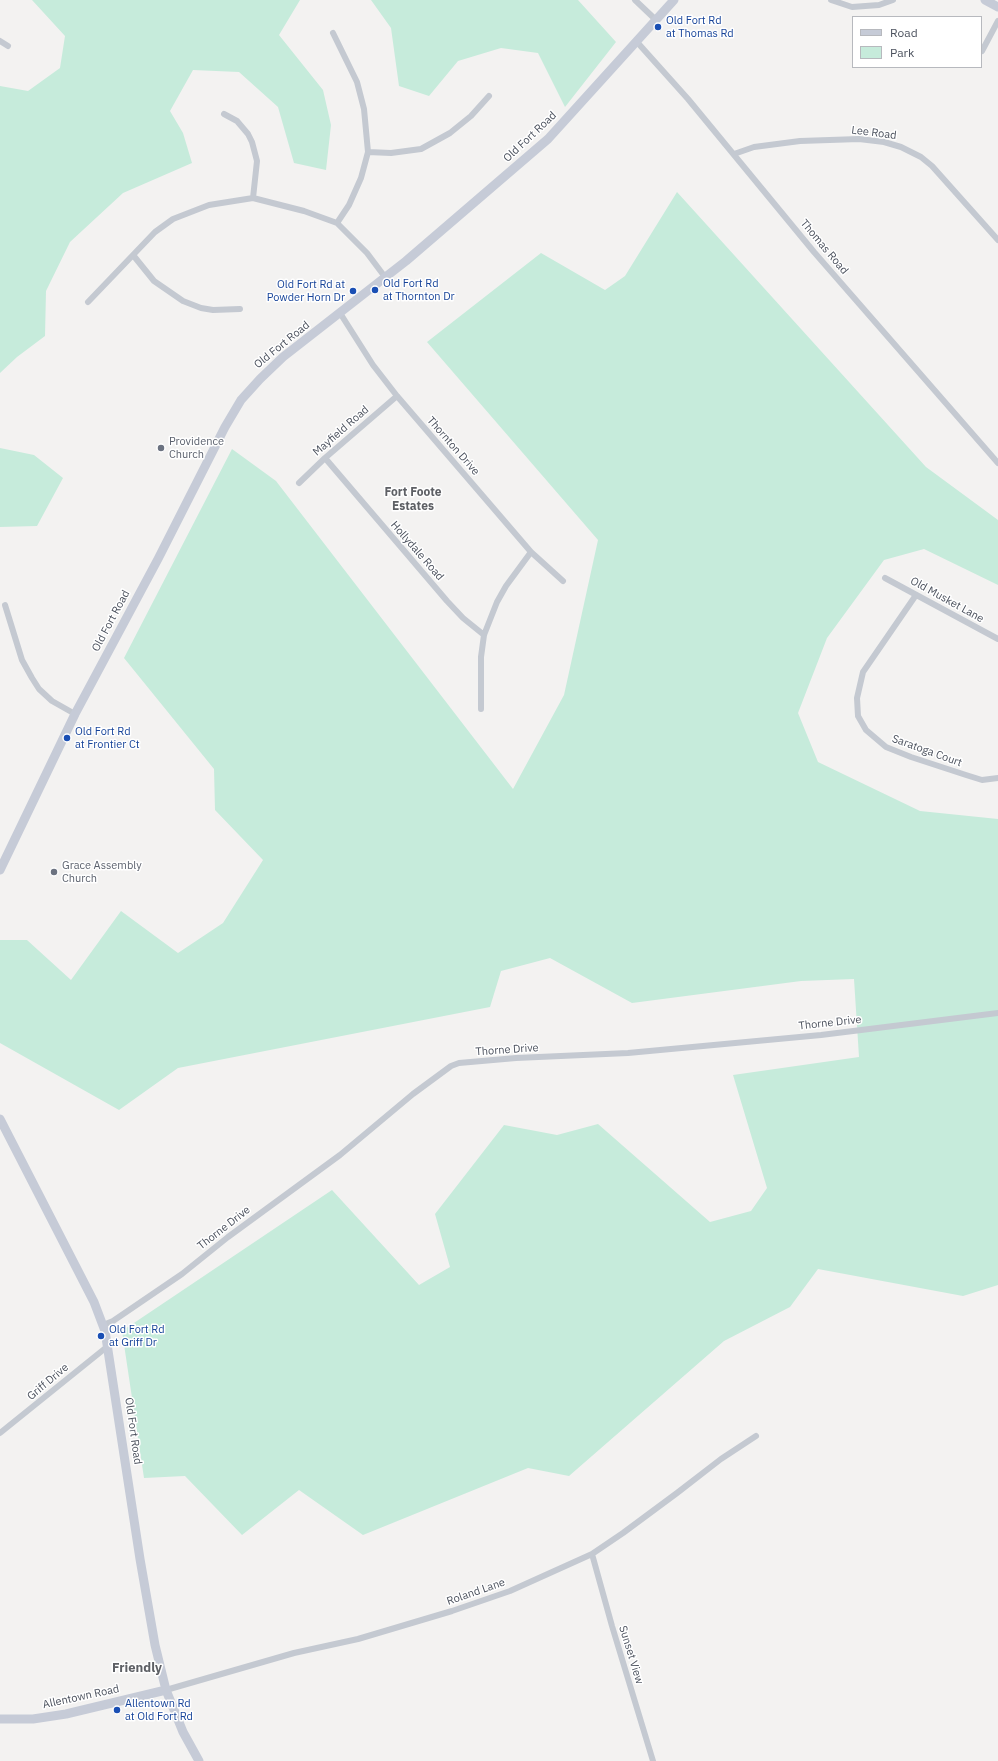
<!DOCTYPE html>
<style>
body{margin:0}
#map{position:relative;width:998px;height:1761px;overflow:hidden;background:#f3f2f1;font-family:"IBM Plex Sans",sans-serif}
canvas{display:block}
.legend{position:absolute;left:852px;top:16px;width:130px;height:52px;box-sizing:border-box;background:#fff;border:1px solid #b7b9be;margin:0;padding:5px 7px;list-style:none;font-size:12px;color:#4b515d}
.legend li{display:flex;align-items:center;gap:8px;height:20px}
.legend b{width:20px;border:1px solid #b7b9be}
</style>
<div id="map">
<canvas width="998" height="1761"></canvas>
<ul class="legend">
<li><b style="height:5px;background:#c6cbd7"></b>Road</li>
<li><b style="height:11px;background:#c6ebdb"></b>Park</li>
</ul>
</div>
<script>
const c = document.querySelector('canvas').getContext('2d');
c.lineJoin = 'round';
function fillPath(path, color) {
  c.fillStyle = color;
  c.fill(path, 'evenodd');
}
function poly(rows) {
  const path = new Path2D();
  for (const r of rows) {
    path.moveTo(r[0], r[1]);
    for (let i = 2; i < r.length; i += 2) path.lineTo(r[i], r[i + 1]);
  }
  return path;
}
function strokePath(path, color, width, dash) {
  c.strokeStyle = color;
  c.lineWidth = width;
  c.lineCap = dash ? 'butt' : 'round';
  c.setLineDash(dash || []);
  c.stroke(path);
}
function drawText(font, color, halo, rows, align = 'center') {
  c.font = font + ' "IBM Plex Sans",sans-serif';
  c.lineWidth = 3;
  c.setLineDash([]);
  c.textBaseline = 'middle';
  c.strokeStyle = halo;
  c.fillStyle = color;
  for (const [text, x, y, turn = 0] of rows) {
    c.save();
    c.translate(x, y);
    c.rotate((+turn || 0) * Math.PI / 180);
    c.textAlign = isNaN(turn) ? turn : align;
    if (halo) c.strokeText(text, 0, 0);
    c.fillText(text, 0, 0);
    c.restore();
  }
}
fillPath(poly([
 [32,0,300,0,279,35,323,90,331,125,326,170,294,163,278,107,239,72,193,70,170,111,183,133,192,163,123,193,70,242,46,291,45,336,17,357,0,373,0,86,28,91,60,68,65,36],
 [371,0,578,0,616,42,565,107,538,53,501,48,458,61,429,96,399,86,391,28],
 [677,192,926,467,998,520,998,585,924,549,884,560,827,638,798,713,818,762,920,811,998,819,998,1285,963,1296,818,1269,790,1307,724,1341,569,1476,528,1468,363,1535,299,1490,242,1535,185,1476,144,1478,122,1331,332,1190,419,1285,450,1267,435,1214,504,1125,557,1135,598,1124,710,1222,751,1211,767,1188,733,1075,859,1057,854,979,801,981,632,1003,550,958,501,971,490,1007,178,1068,119,1110,0,1043,0,940,27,940,71,980,121,911,178,953,223,923,263,860,215,810,214,769,124,658,232,449,276,481,513,789,564,695,598,540,427,342,541,253,605,290,625,276],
 [0,448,34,455,63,478,37,526,0,527]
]), '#c6ebdb');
strokePath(poly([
 [635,0,656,20],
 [831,0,852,7,879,5,893,0],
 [333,33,357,82,364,109,368,152,361,178,349,205,337,223],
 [0,41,8,46],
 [637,42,688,99,814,252,998,463],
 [982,51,998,21],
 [224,114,237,121,248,134,252,142,257,161,253,198],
 [368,152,391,153,421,149,450,133,471,116,489,96],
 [734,154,754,147,800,141,859,139,884,142,901,147,921,157,932,166,998,240],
 [133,255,154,281,183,301,201,308,213,310,240,309],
 [88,302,155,232,173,219,209,205,253,198,304,211,337,223,367,253,385,277],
 [340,313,373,365,397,396,531,552,563,581],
 [325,458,447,601,463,618,484,635],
 [299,483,325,458,397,396],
 [885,578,998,639],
 [916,595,863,672,857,698,858,716,866,730,886,747,911,757,966,775,982,780,998,778],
 [5,605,22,660,32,678,39,689,52,701,75,714],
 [481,709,481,657,484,635,497,602,506,586,531,552],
 [103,1325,113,1321,182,1274,228,1237,340,1155,413,1094,451,1066,459,1063,516,1058,628,1053,821,1035,998,1013],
 [0,1433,108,1346],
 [592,1554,612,1626,653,1761],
 [166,1690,294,1653,358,1639,452,1611,510,1591,592,1554,623,1533,677,1493,721,1459,756,1436]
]), '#c4c9d1', 6);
strokePath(poly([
 [985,0,998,7],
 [0,870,75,714,158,559,225,427,241,400,260,379,283,357,406,261,548,139,674,0],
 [0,1119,94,1302,105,1331,140,1559,155,1645,166,1690,183,1732,199,1761],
 [0,1719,33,1719,66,1714,166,1690]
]), '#c6cbd7', 9);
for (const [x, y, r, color] of [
 [658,27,4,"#1a4fb4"],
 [375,290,4,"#1a4fb4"],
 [353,291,4,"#1a4fb4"],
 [161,448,4,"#6b7280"],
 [67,738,4,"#1a4fb4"],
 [54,872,4,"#6b7280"],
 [101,1336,4,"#1a4fb4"],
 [117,1710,4,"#1a4fb4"]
]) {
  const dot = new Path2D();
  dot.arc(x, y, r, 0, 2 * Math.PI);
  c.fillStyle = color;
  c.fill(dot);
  strokePath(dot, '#fff', 1.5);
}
drawText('11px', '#164399', '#fff', [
 ["Old Fort Rd",666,21],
 ["at Thomas Rd",666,34],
 ["Old Fort Rd",383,284],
 ["at Thornton Dr",383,297],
 ["Old Fort Rd at",345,285,"right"],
 ["Powder Horn Dr",345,298,"right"],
 ["Old Fort Rd",75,732],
 ["at Frontier Ct",75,745],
 ["Old Fort Rd",109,1330],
 ["at Griff Dr",109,1343],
 ["Allentown Rd",125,1704],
 ["at Old Fort Rd",125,1717]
], 'left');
drawText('11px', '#4b515d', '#fff', [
 ["Lee Road",874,133,7],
 ["Old Fort Road",530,137,-43],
 ["Thomas Road",824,247,50],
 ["Old Fort Road",282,345,-39],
 ["Mayfield Road",341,431,-41],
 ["Thornton Drive",453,446,49],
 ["Hollydale Road",417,551,49],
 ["Old Musket Lane",947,600,29],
 ["Old Fort Road",111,621,-62],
 ["Saratoga Court",927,751,20],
 ["Thorne Drive",830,1023,-6],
 ["Thorne Drive",507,1050,-4],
 ["Thorne Drive",224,1228,-38],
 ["Griff Drive",48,1382,-40],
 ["Old Fort Road",133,1431,82],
 ["Roland Lane",476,1592,-19],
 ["Sunset View",631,1655,73],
 ["Allentown Road",81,1697,-12]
]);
drawText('11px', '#5b616d', '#fff', [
 ["Providence",169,442],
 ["Church",169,455],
 ["Grace Assembly",62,866],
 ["Church",62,879]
], 'left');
drawText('bold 12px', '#5e6065', '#fff', [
 ["Fort Foote",413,493],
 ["Estates",413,507]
]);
drawText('bold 13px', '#5e6065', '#fff', [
 ["Friendly",137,1668]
]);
</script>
